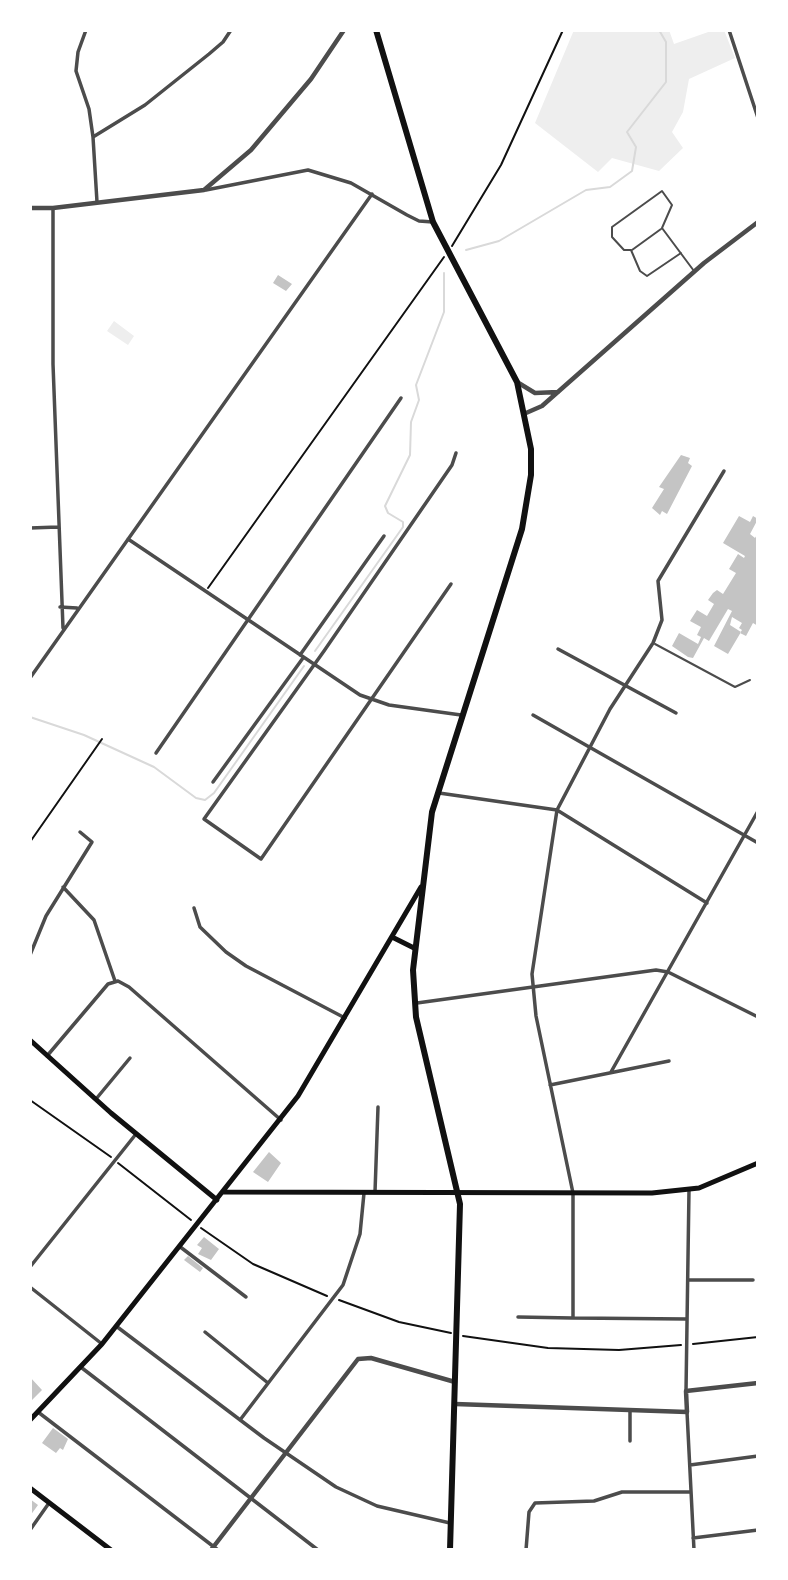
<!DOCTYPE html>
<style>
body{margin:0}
#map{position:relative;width:788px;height:1580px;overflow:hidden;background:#fff;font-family:Figtree,sans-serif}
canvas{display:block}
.frame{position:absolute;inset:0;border:32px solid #fff;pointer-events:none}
</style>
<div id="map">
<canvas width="788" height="1580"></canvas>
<div class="frame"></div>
</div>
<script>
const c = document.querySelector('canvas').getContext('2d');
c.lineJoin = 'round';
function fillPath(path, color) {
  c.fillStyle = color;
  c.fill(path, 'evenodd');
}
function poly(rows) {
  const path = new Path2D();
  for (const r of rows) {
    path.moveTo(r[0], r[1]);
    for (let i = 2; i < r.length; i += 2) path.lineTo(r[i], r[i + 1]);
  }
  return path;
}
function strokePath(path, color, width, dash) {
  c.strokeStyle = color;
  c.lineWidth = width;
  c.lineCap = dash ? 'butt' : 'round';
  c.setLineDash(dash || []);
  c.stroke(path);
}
fillPath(poly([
 [574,30,669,30,674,44,714,30,724,30,735,58,689,79,683,112,672,132,683,148,659,171,612,158,598,172,535,123],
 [114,321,134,336,128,345,107,331]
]), '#eee');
strokePath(poly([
 [466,250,499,241,586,190,610,187,632,171,636,147,627,132,666,82,666,42,659,30],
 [315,651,403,527,403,522,388,513,385,506,410,455,411,422,419,400,416,385,444,312,444,273],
 [30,717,84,735,154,767,196,798,205,800,214,793,304,666]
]), '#d9d9d9', 2);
fillPath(poly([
 [278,275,292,284,286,291,273,283],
 [681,455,690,458,688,463,692,466,667,514,662,511,660,515,652,508,664,489,659,487],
 [739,516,750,522,753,516,758,519,750,534,755,538,758,533,758,626,753,623,746,636,740,633,742,630,739,628,742,623,732,617,730,625,741,632,728,654,714,646,732,611,728,609,709,641,704,638,693,658,688,657,672,646,679,633,698,644,701,637,697,635,701,627,690,621,697,610,707,616,714,604,708,600,713,593,717,590,723,594,736,573,729,569,738,554,744,558,745,556,723,543],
 [269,1152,281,1163,268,1182,253,1172],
 [204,1237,219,1249,211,1260,198,1254,202,1248,197,1245],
 [188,1256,203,1268,200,1272,184,1260],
 [30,1377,42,1390,30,1402],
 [53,1428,68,1439,63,1450,60,1448,56,1453,42,1443],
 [30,1499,38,1505,30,1516]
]), '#c4c4c4');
strokePath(poly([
 [452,246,501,165,563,30],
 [208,588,444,257],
 [30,842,102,739],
 [30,1100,111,1157],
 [118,1163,191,1220],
 [201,1228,253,1264,327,1296],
 [339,1300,399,1322,451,1333],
 [463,1336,548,1348,619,1350,681,1345],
 [693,1344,758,1337]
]), '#111', 2);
strokePath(poly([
 [662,228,672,205,662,191,612,227,612,237,624,250,631,250,640,271,647,276,681,253],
 [662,228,694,271],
 [632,250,661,229],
 [655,644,735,687,750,680]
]), '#4c4c4c', 2);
strokePath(poly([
 [86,30,78,52,76,71,89,109,93,137],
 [729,30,758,118],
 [206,190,308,170,351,183,407,215,419,221,433,222],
 [97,202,93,137,145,105,209,54,223,42,231,30],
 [53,208,53,364,63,628],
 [30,528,58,527],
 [128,539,360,695,389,705,461,715],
 [451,584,261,859,204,819,324,651,452,465,456,453],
 [60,607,77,608],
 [558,649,676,713],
 [300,655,384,536],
 [30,678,372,194],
 [533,715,758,843],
 [156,753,401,398],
 [213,782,303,658],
 [439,793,557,810,707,903],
 [63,887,94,920,115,981],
 [194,908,200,927,226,952,246,966,345,1018],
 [30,955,46,916,92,842,80,832],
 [417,1003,656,970,668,972,758,1017],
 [47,1056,108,984,118,981,129,987,281,1120],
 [611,1072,758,811],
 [550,1085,669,1061],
 [96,1099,130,1058],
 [375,1192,378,1107],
 [179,1246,246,1297],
 [30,1267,136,1134],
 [688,1280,753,1280],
 [30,1287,102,1344],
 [518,1317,572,1318],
 [687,1319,573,1318,573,1193,536,1016,532,974,557,810,610,709,653,643,662,620,658,581,724,471],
 [116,1326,264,1438,336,1487,377,1506,450,1523],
 [205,1332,268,1383],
 [82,1368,318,1550],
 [686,1391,689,1190],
 [38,1412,218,1550],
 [687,1412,694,1550],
 [240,1420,343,1285,360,1234,364,1193],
 [630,1441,630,1410],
 [690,1465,758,1456],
 [30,1530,49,1503],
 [693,1538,758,1530],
 [526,1550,529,1512,535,1503,594,1501,622,1492,691,1492]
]), '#4c4c4c', 3.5);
strokePath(poly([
 [30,208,53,208,204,190,251,150,311,79,344,30],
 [517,382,535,393,558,392],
 [526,413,542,406,704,263,758,222],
 [455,1404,687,1412,686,1391,758,1383],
 [211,1550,358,1359,371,1358,455,1382]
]), '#4c4c4c', 4.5);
strokePath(poly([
 [392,937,414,948],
 [30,1040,111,1113,217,1200],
 [224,1192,652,1193,699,1188,758,1163],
 [30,1420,102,1344,298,1096,421,887],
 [30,1488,111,1550]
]), '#111', 5);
strokePath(poly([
 [376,30,433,222,517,382,531,449,531,475,522,529,432,812,413,970,416,1017,460,1204,450,1550]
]), '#111', 6);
</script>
